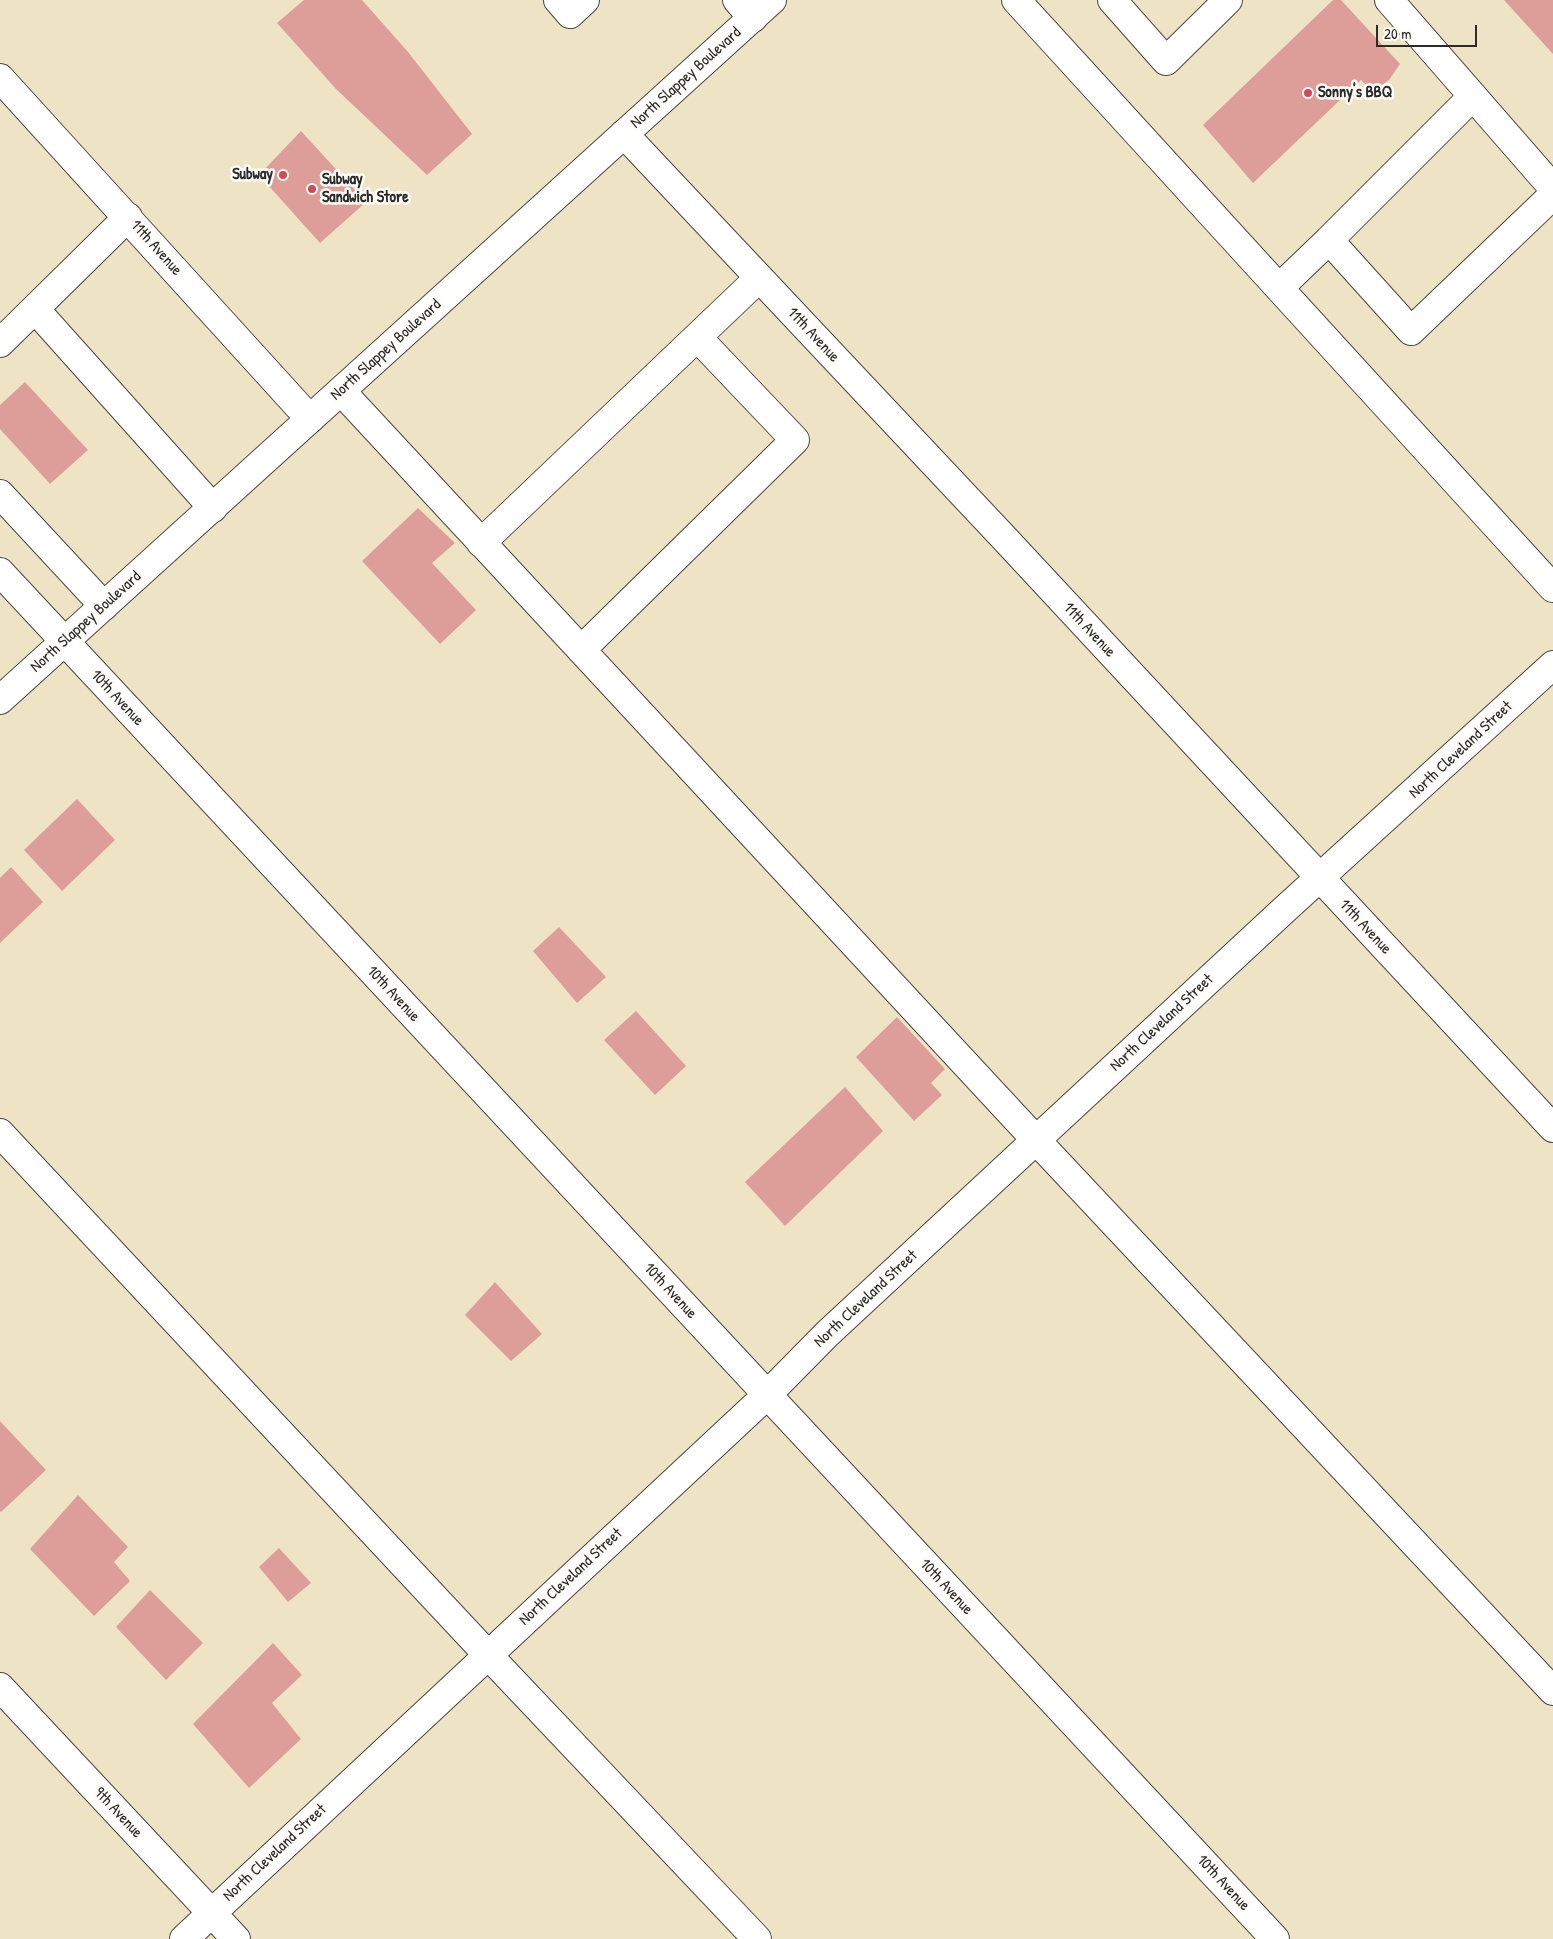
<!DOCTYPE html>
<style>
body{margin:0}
#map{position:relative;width:1553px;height:1939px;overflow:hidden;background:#eee4c5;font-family:"Patrick Hand",sans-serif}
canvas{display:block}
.scale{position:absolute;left:1376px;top:25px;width:101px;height:22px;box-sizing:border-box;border:2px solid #2b2b2b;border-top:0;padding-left:6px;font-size:15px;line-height:18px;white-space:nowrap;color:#2b2b2b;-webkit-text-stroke:4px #fdfcf7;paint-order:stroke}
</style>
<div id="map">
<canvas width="1553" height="1939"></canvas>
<div class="scale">20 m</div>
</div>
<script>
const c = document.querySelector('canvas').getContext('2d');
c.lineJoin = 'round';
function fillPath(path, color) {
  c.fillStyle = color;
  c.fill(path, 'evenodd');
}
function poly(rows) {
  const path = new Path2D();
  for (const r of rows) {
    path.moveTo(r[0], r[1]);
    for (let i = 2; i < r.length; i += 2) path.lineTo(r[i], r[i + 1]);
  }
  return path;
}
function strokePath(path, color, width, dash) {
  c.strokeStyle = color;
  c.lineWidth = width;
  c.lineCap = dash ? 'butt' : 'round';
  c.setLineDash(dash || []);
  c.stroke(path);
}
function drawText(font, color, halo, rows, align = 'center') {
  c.font = font + ' "Patrick Hand",sans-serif';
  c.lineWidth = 5;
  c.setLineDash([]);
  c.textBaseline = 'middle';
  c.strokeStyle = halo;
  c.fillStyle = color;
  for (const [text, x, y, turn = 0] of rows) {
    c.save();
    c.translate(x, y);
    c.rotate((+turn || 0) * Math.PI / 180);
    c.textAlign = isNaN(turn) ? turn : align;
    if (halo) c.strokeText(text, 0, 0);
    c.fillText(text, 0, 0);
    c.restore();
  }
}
fillPath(poly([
 [304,0,362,0,408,52,472,134,427,175,336,89,277,23],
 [1333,0,1341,0,1400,64,1389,80,1373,92,1361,80,1253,183,1203,125],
 [1504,0,1553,0,1553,54],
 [301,131,366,202,320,243,259,175],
 [25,382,88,450,50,484,0,429,0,405],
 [418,508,455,543,432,563,476,610,440,644,362,561],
 [77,799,115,840,62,891,24,850],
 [11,867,43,902,0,943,0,878],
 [559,927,606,977,577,1003,533,951],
 [636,1011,686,1066,655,1095,604,1040],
 [897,1017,945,1069,931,1083,942,1095,914,1121,856,1057],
 [845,1087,883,1131,785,1226,745,1182],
 [495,1282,542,1334,511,1361,465,1315],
 [0,1421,46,1470,1,1512,0,1511],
 [78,1495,128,1547,114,1562,130,1581,94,1616,30,1549],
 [279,1548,311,1583,288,1602,259,1567],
 [150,1590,203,1643,166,1680,116,1627],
 [273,1643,302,1675,272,1703,301,1739,249,1788,193,1724]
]), '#dd9e9a');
const minor = poly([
 [558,0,570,14,585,0],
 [737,0,753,18],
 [1016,0,1553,588],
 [1112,0,1166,61,1228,0],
 [1389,0,1553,188],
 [0,78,310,419],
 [624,134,1006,540,1553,1128],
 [1329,240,1473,96],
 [1279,288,1329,240,1411,331,1553,195],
 [35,309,213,508],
 [0,343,128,217],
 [341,391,1036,1140,1553,1691],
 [0,494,104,606],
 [481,543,759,278],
 [0,572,1275,1939],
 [581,650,795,440,697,337],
 [0,1133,488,1655,757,1939],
 [0,1687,236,1939],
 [184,1939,767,1395,827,1334,1284,910,1553,665]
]);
const major = poly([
 [0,700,772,0]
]);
strokePath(minor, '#484742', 30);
strokePath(major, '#484742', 30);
strokePath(minor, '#fff', 28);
strokePath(major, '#fff', 28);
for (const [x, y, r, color] of [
 [1308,93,5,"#d1495b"],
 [283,175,5,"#d1495b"],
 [312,189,5,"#d1495b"]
]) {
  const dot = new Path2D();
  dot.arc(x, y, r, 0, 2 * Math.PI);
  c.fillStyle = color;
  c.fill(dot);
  strokePath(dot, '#fdfcf7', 2);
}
drawText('16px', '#2b2b2b', '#fdfcf7', [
 ["North Slappey Boulevard",686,78,-42],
 ["11th Avenue",156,248,48],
 ["11th Avenue",813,335,47],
 ["North Slappey Boulevard",386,350,-42],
 ["North Slappey Boulevard",86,622,-42],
 ["11th Avenue",1089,630,47],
 ["10th Avenue",117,698,47],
 ["North Cleveland Street",1461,750,-43],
 ["11th Avenue",1365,927,47],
 ["10th Avenue",393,994,47],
 ["North Cleveland Street",1162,1023,-43],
 ["10th Avenue",670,1291,47],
 ["North Cleveland Street",866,1299,-43],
 ["North Cleveland Street",571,1577,-43],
 ["10th Avenue",946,1587,47],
 ["9th Avenue",118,1813,47],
 ["North Cleveland Street",275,1853,-43],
 ["10th Avenue",1223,1883,47]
]);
drawText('bold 16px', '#2b2b2b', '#fdfcf7', [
 ["Sonny's BBQ",1318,93],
 ["Subway",273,175,"right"],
 ["Subway",322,180],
 ["Sandwich Store",322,198]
], 'left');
</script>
